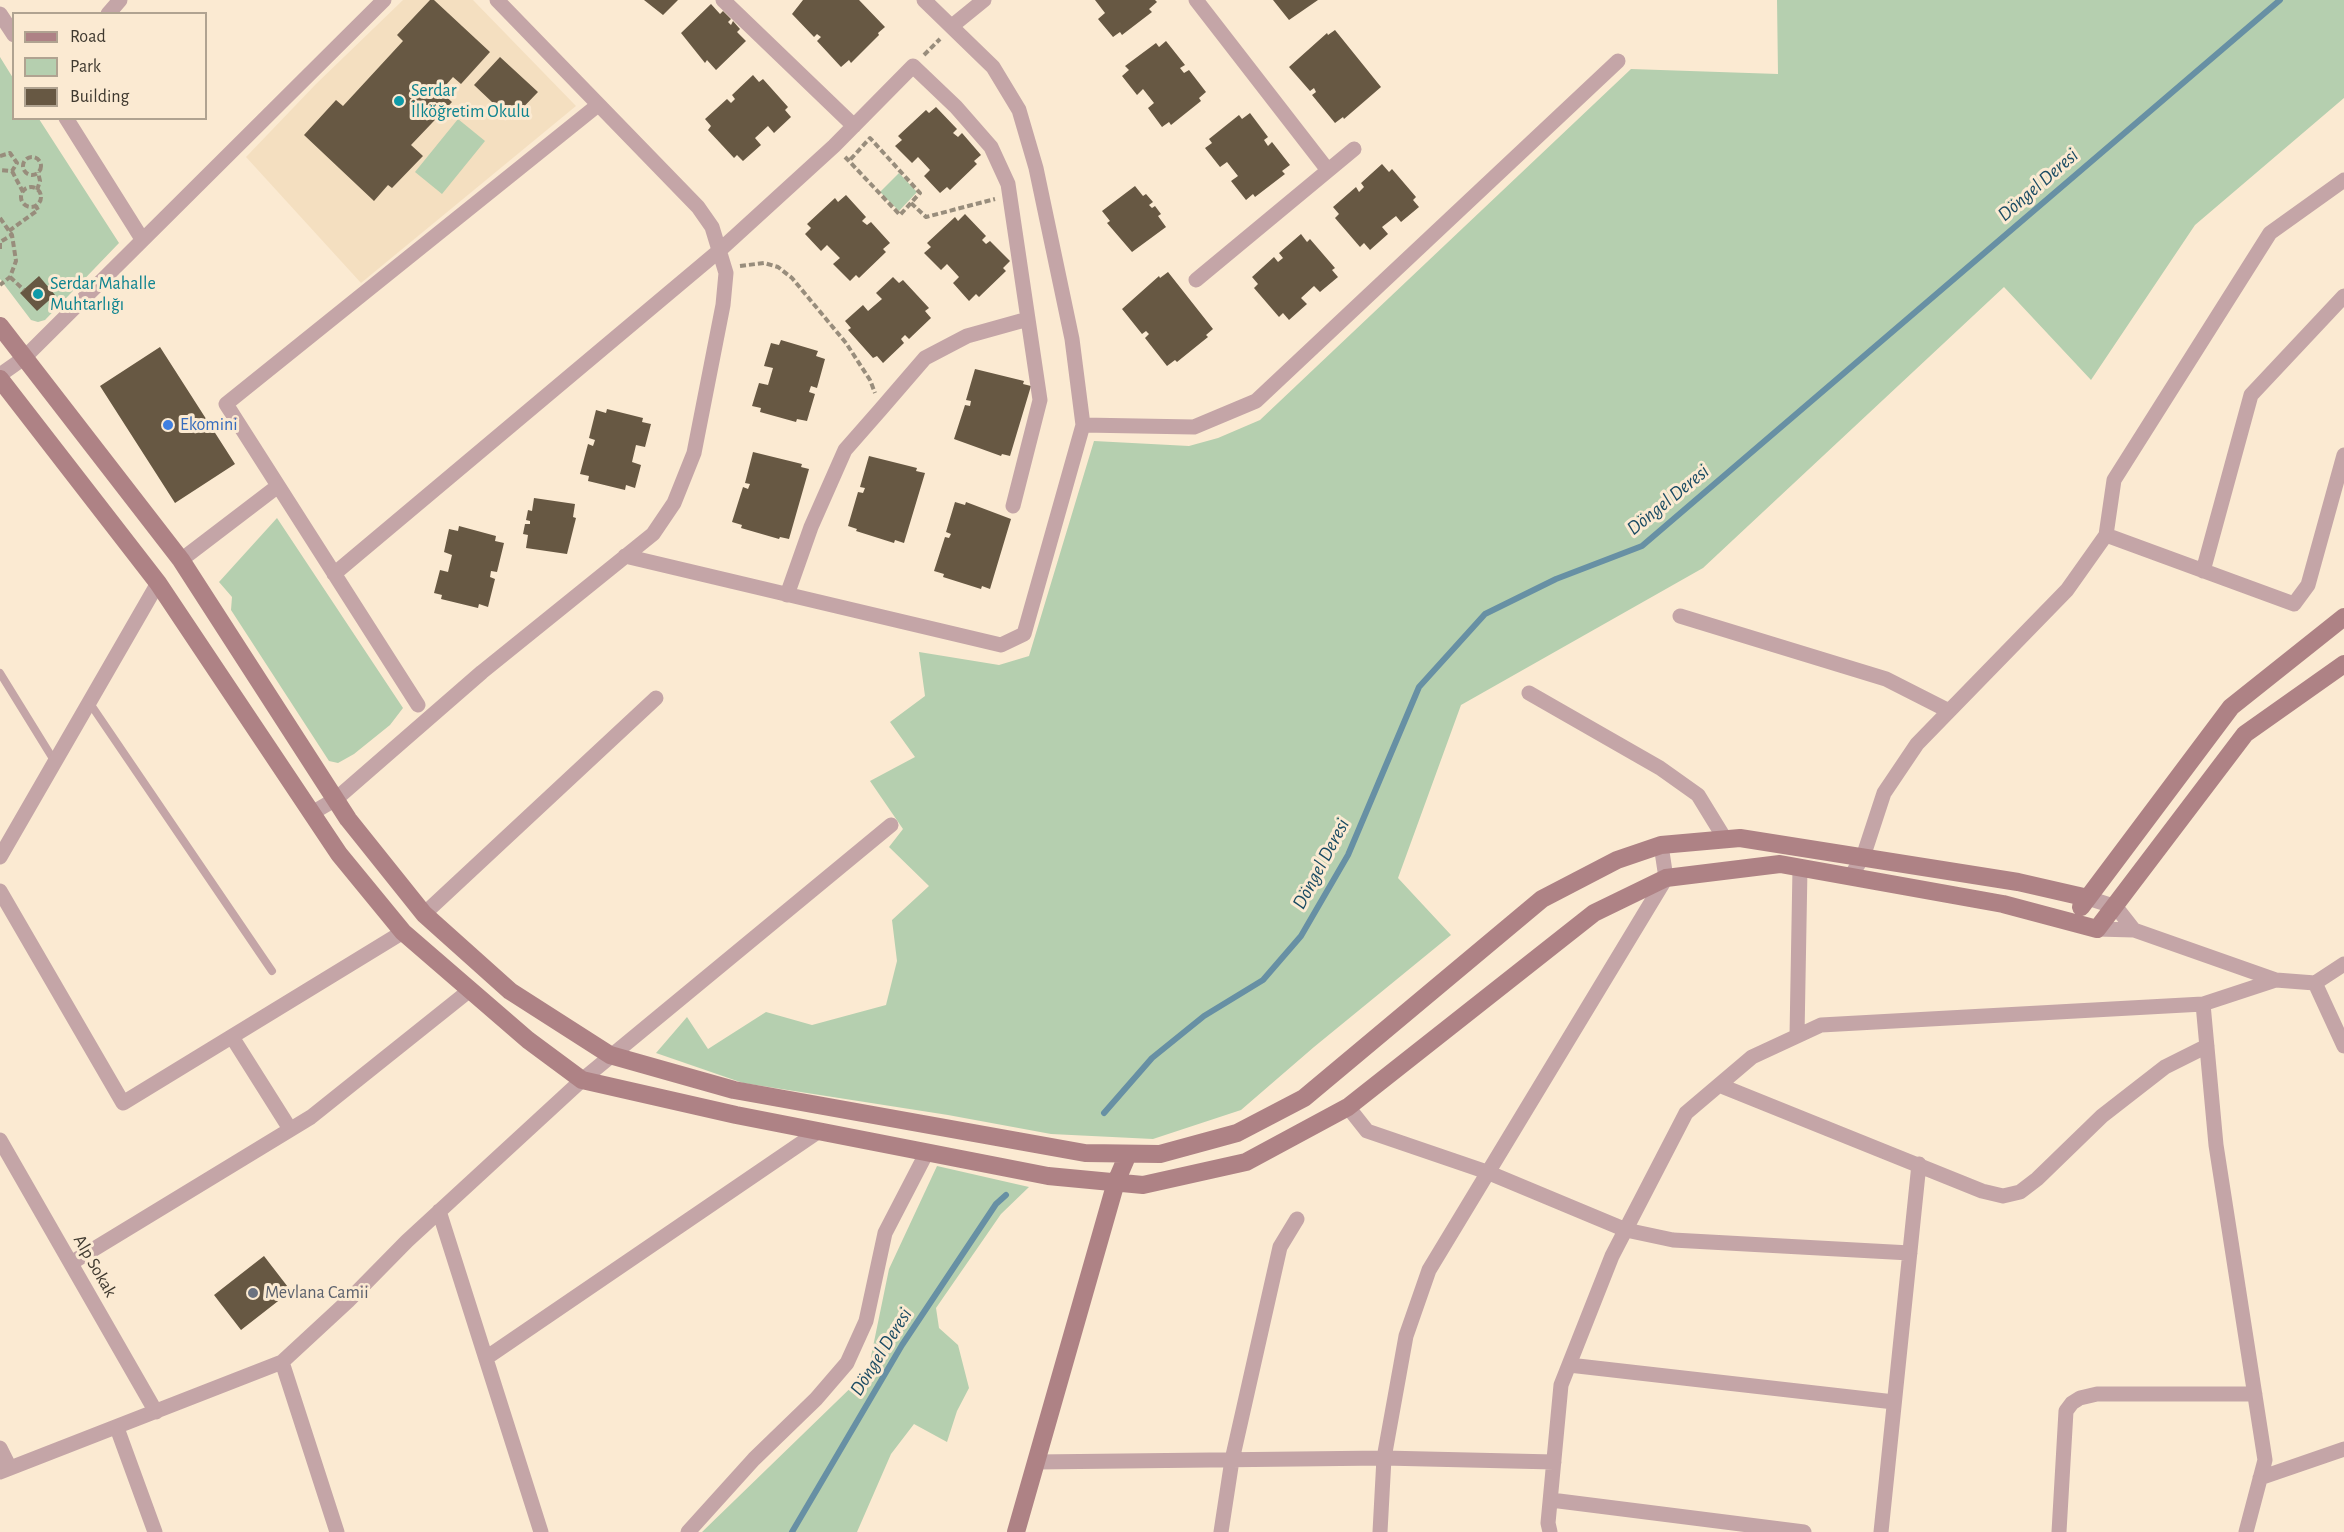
<!DOCTYPE html>
<meta charset="utf-8">
<style>
body{margin:0}
#map{position:relative;width:2344px;height:1532px;overflow:hidden;background:#fbead2;font-family:"Alegreya Sans",sans-serif}
canvas{display:block}
.legend{position:absolute;left:12px;top:12px;width:195px;height:108px;box-sizing:border-box;background:#fbead2;border:2px solid #b0a391;margin:0;padding:8px 10px;list-style:none;font-size:18px;color:#3f392f}
.legend li{display:flex;align-items:center;gap:12px;height:30px}
.legend b{width:30px;border:2px solid #b0a391}
</style>
<div id="map">
<canvas width="2344" height="1532"></canvas>
<ul class="legend">
<li><b style="height:8px;background:#ae8285"></b>Road</li>
<li><b style="height:16px;background:#b5cfaf"></b>Park</li>
<li><b style="height:16px;background:#675843"></b>Building</li>
</ul>
</div>
<script>
const c = document.querySelector('canvas').getContext('2d');
c.lineJoin = 'round';
function fillPath(path, color) {
  c.fillStyle = color;
  c.fill(path, 'evenodd');
}
function poly(rows) {
  const path = new Path2D();
  for (const r of rows) {
    if (r.length === 3) {
      path.moveTo(r[0] + r[2], r[1]);
      path.arc(r[0], r[1], r[2], 0, 2 * Math.PI);
      continue;
    }
    path.moveTo(r[0], r[1]);
    for (let i = 2; i < r.length; i += 2) path.lineTo(r[i], r[i + 1]);
  }
  return path;
}
function strokePath(path, color, width, dash) {
  c.strokeStyle = color;
  c.lineWidth = width;
  c.lineCap = dash ? 'butt' : 'round';
  c.setLineDash(dash || []);
  c.stroke(path);
}
function drawText(font, color, halo, rows, align = 'center') {
  c.font = font + ' "Alegreya Sans",sans-serif';
  c.lineWidth = 6;
  c.setLineDash([]);
  c.textBaseline = 'middle';
  c.strokeStyle = halo;
  c.fillStyle = color;
  for (const [text, x, y, turn = 0] of rows) {
    c.save();
    c.translate(x, y);
    c.rotate((+turn || 0) * Math.PI / 180);
    c.textAlign = isNaN(turn) ? turn : align;
    if (halo) c.strokeText(text, 0, 0);
    c.fillText(text, 0, 0);
    c.restore();
  }
}
fillPath(poly([
 [403,0,473,0,576,106,361,283,246,157,316,84]
]), '#f4dfc0');
fillPath(poly([
 [1777,0,2344,0,2344,98,2195,225,2091,380,2004,287,1703,568,1461,705,1398,878,1451,935,1314,1047,1241,1110,1153,1139,1051,1134,948,1115,743,1083,656,1053,687,1017,708,1049,766,1012,812,1025,886,1005,897,961,892,920,929,886,889,847,903,829,870,781,915,757,890,722,925,696,919,652,999,665,1029,656,1094,441,1189,446,1218,438,1260,420,1631,69,1778,74],
 [0,57,13,78,14,118,39,119,119,243,45,320,38,322,31,320,0,279],
 [458,119,485,141,442,194,415,172],
 [899,173,917,192,899,211,880,192],
 [277,518,403,708,390,725,354,754,338,763,329,761,231,610,232,597,219,582],
 [937,1166,1029,1187,1001,1214,936,1308,939,1328,958,1345,969,1388,957,1411,947,1442,914,1424,891,1454,857,1532,702,1532,868,1371,889,1269]
]), '#b5cfaf');
strokePath(poly([
 [1104,1113,1152,1058,1204,1016,1263,980,1301,936,1348,855,1419,687,1485,614,1556,579,1642,546,2280,0],
 [792,1532,902,1345,996,1204,1006,1195]
]), '#6790a4', 6);
fillPath(poly([
 [430,0,434,0,490,52,461,84,453,77,445,86,447,88,442,93,452,102,411,145,423,156,392,188,388,185,374,201,304,135,336,100,343,106,403,41,397,35],
 [644,0,678,0,663,15],
 [803,0,859,0,885,27,878,33,879,35,851,63,849,60,841,67,817,41,821,37,817,34,814,37,792,14],
 [1095,0,1155,0,1157,2,1149,9,1152,12,1122,35,1120,32,1113,37,1098,19,1105,13],
 [1273,0,1318,0,1289,20],
 [711,4,720,14,723,11,731,19,728,22,731,25,733,21,740,29,737,32,746,41,716,70,707,60,705,63,681,33],
 [1335,30,1381,87,1344,119,1343,117,1335,123,1312,95,1316,92,1314,88,1310,91,1289,67,1327,33,1328,35],
 [1166,41,1185,65,1180,68,1184,73,1189,70,1206,92,1199,98,1201,101,1171,125,1169,122,1162,127,1148,108,1154,103,1143,89,1137,95,1122,76,1129,70,1125,66,1156,43,1159,47],
 [500,57,538,92,511,120,474,85],
 [753,75,759,82,763,79,788,107,785,110,791,117,774,133,768,126,755,138,761,145,743,161,737,155,734,158,708,130,711,126,705,119,727,99,731,103,735,99,732,95],
 [936,107,957,129,953,133,958,137,962,133,981,155,974,161,977,164,950,190,947,187,940,193,924,176,930,170,918,157,912,163,895,146,902,140,898,136,926,110,929,113],
 [1250,113,1268,137,1264,140,1268,146,1272,142,1290,165,1282,171,1285,174,1255,197,1253,194,1246,200,1231,181,1238,176,1227,162,1220,167,1205,148,1212,143,1209,139,1239,115,1242,119],
 [1382,164,1389,172,1392,169,1416,197,1413,200,1419,207,1401,222,1396,216,1382,227,1388,234,1370,250,1364,243,1360,247,1335,218,1339,214,1333,207,1356,187,1359,192,1364,187,1361,183],
 [1135,186,1143,196,1146,194,1153,202,1149,205,1152,208,1155,206,1161,214,1158,216,1166,227,1132,252,1107,223,1110,221,1102,211],
 [846,195,866,217,862,221,867,225,871,222,890,243,883,249,886,252,859,278,856,275,850,281,833,264,840,258,827,245,821,251,805,234,811,228,807,224,835,198,838,202],
 [965,214,986,236,982,240,986,244,990,241,1010,261,1003,268,1006,271,979,297,976,294,969,301,953,283,959,277,947,264,941,270,924,253,931,247,927,243,955,217,958,221],
 [1301,234,1307,242,1310,239,1335,268,1332,270,1338,277,1320,292,1314,286,1301,298,1307,304,1289,320,1283,313,1279,317,1254,288,1258,284,1252,277,1274,257,1278,262,1283,258,1279,253],
 [1168,272,1213,329,1206,335,1208,337,1177,362,1175,360,1167,366,1145,338,1149,334,1146,331,1142,334,1122,309,1159,276,1160,278],
 [39,276,55,295,37,311,20,293],
 [893,277,899,283,903,280,929,308,925,311,931,318,909,339,905,335,901,339,904,343,883,363,877,356,873,358,848,330,851,328,845,321,863,305,868,311,882,299,876,293],
 [781,340,818,351,816,356,825,359,817,388,811,386,809,392,815,394,807,421,797,419,796,422,760,412,761,408,752,406,759,383,768,385,773,368,764,366,771,343,779,345],
 [160,347,235,464,175,503,100,386],
 [975,369,1024,381,1023,384,1031,386,1010,456,1002,454,1001,456,954,439,965,405,970,406,971,401,966,400],
 [607,409,643,418,642,422,651,424,645,447,636,445,632,462,641,465,635,488,626,485,625,490,588,481,589,476,580,474,588,444,593,446,595,440,589,438,596,410,606,413],
 [753,452,802,464,801,467,809,469,789,539,780,537,779,539,741,528,742,525,732,522,743,487,748,489,750,484,745,483],
 [869,456,917,468,916,471,925,473,904,543,895,540,894,543,856,531,857,529,848,526,858,492,863,493,865,488,860,487],
 [534,498,575,504,573,517,576,518,567,554,526,548,528,535,523,534,525,524,530,524,530,521,526,520,528,510,532,511],
 [955,502,965,505,966,502,1011,519,990,589,982,586,981,589,943,577,944,574,934,571,945,537,949,538,951,534,946,532],
 [459,526,496,536,495,541,504,543,497,572,491,571,490,577,495,579,488,607,479,604,478,608,441,599,442,595,434,593,440,570,448,572,452,555,444,552,449,529,458,531],
 [264,1256,291,1291,241,1330,214,1295]
]), '#675843');
strokePath(poly([
 [924,55,940,39],
 [0,156,10,153,17,163,12,171,0,170],
 [845,157,849,161,900,215,920,193,870,138,849,161],
 [32,166,9],
 [12,171,23,192],
 [31,197,10],
 [37,190,40,181,38,172],
 [911,203,926,217,995,199],
 [0,218,12,235,16,261,10,277,0,285],
 [9,231,38,210,36,206],
 [0,249,0,242,12,235],
 [740,266,764,263,778,267,792,278,846,343,870,380,875,393],
 [10,277,24,290]
]), '#988d7c', 4, [6, 3]);
strokePath(poly([
 [0,673,55,762],
 [89,702,272,971]
]), '#c4a5a7', 8);
strokePath(poly([
 [723,0,854,126],
 [1196,0,1327,169],
 [0,14,14,35],
 [108,14,120,0],
 [952,26,984,0],
 [66,118,142,239],
 [1196,280,1354,149],
 [0,375,24,358,384,0],
 [1083,425,1194,427,1256,401,1618,61],
 [2106,535,2294,604,2308,585,2344,455],
 [625,556,1001,645,1024,634,1083,425,1072,339,1036,168,1019,110,993,67,924,0],
 [181,560,278,486],
 [2203,571,2251,395,2344,296],
 [334,574,720,250,834,146,913,66,956,107,991,147,1008,184,1040,400,1013,506],
 [787,595,811,527,845,450,881,409,925,358,967,336,1028,319],
 [1680,616,1886,679,1949,711],
 [1529,693,1660,768,1698,795,1725,839],
 [418,705,226,404,598,105],
 [312,813,336,799,482,672,653,534,674,503,694,453,723,305,726,273,712,227,698,207,497,0],
 [0,857,158,583],
 [1850,877,1863,857,1884,793,1917,744,2067,590,2106,535,2114,480,2270,233,2344,180],
 [0,891,123,1103,403,932],
 [2088,898,2116,907,2134,930],
 [424,914,656,698],
 [2097,929,2134,930,2276,980,2315,983,2344,964],
 [2315,983,2344,1046],
 [2203,1004,2216,1145,2265,1460,2246,1532],
 [1797,1036,1800,868],
 [232,1037,290,1129],
 [1719,1085,1982,1191,2003,1196,2020,1192,2037,1179,2102,1116,2165,1067,2207,1046],
 [1348,1107,1367,1131,1487,1172,1626,1230,1673,1240,1910,1253],
 [0,1140,156,1412],
 [439,1211,541,1532],
 [71,1263,311,1117,470,990],
 [486,1358,819,1131],
 [282,1362,337,1532],
 [1569,1365,1894,1402],
 [117,1428,155,1532],
 [0,1448,10,1468],
 [1036,1462,1384,1458,1554,1462],
 [0,1472,282,1362,348,1301,407,1241,582,1080,891,825],
 [2260,1478,2344,1449],
 [1551,1500,1804,1532],
 [688,1532,754,1459,816,1399,847,1363,866,1321,885,1233,927,1152],
 [1221,1532,1232,1460,1280,1247,1297,1219],
 [1380,1532,1384,1458,1406,1336,1429,1270,1666,878,1661,845],
 [1550,1532,1548,1523,1561,1385,1612,1256,1686,1113,1752,1057,1821,1025,2203,1004,2276,980],
 [1881,1532,1919,1164],
 [2059,1532,2066,1411,2072,1403,2080,1398,2097,1394,2255,1394]
]), '#c4a5a7', 15);
strokePath(poly([
 [0,326,181,560,348,819,424,914,510,991,610,1055,734,1090,1085,1153,1160,1154,1237,1133,1304,1098,1542,899,1617,860,1661,845,1740,838,2018,882,2088,898],
 [0,379,158,583,339,854,403,932,528,1040,582,1080,736,1115,1048,1176,1143,1185,1246,1162,1348,1107,1594,913,1666,878,1780,864,2003,904,2097,929,2245,734,2344,664],
 [2081,907,2231,707,2344,617],
 [1016,1532,1116,1182,1128,1154]
]), '#ae8285', 18);
for (const [x, y, r, color] of [
 [399,101,6,"#0f9aa8"],
 [38,294,6,"#0f9aa8"],
 [168,425,6,"#3f7fe0"],
 [253,1293,6,"#6b7280"]
]) {
  const dot = new Path2D();
  dot.arc(x, y, r, 0, 2 * Math.PI);
  c.fillStyle = color;
  c.fill(dot);
  strokePath(dot, '#fbead2', 2);
}
drawText('18px', '#0d838f', '#fbead2', [
 ["Serdar",411,91],
 ["İlköğretim Okulu",411,112],
 ["Serdar Mahalle",50,284],
 ["Muhtarlığı",50,305]
], 'left');
drawText('18px', '#366cbe', '#fbead2', [
 ["Ekomini",180,425]
], 'left');
drawText('18px', '#3f392f', '#fbead2', [
 ["Alp Sokak",95,1266,60]
]);
drawText('18px', '#5b616d', '#fbead2', [
 ["Mevlana Camii",265,1293]
], 'left');
drawText('italic 20px', '#1a4b63', '#fbead2', [
 ["Döngel Deresi",2038,185,-41],
 ["Döngel Deresi",1668,500,-39],
 ["Döngel Deresi",1321,864,-62],
 ["Döngel Deresi",881,1352,-58]
]);
</script>
